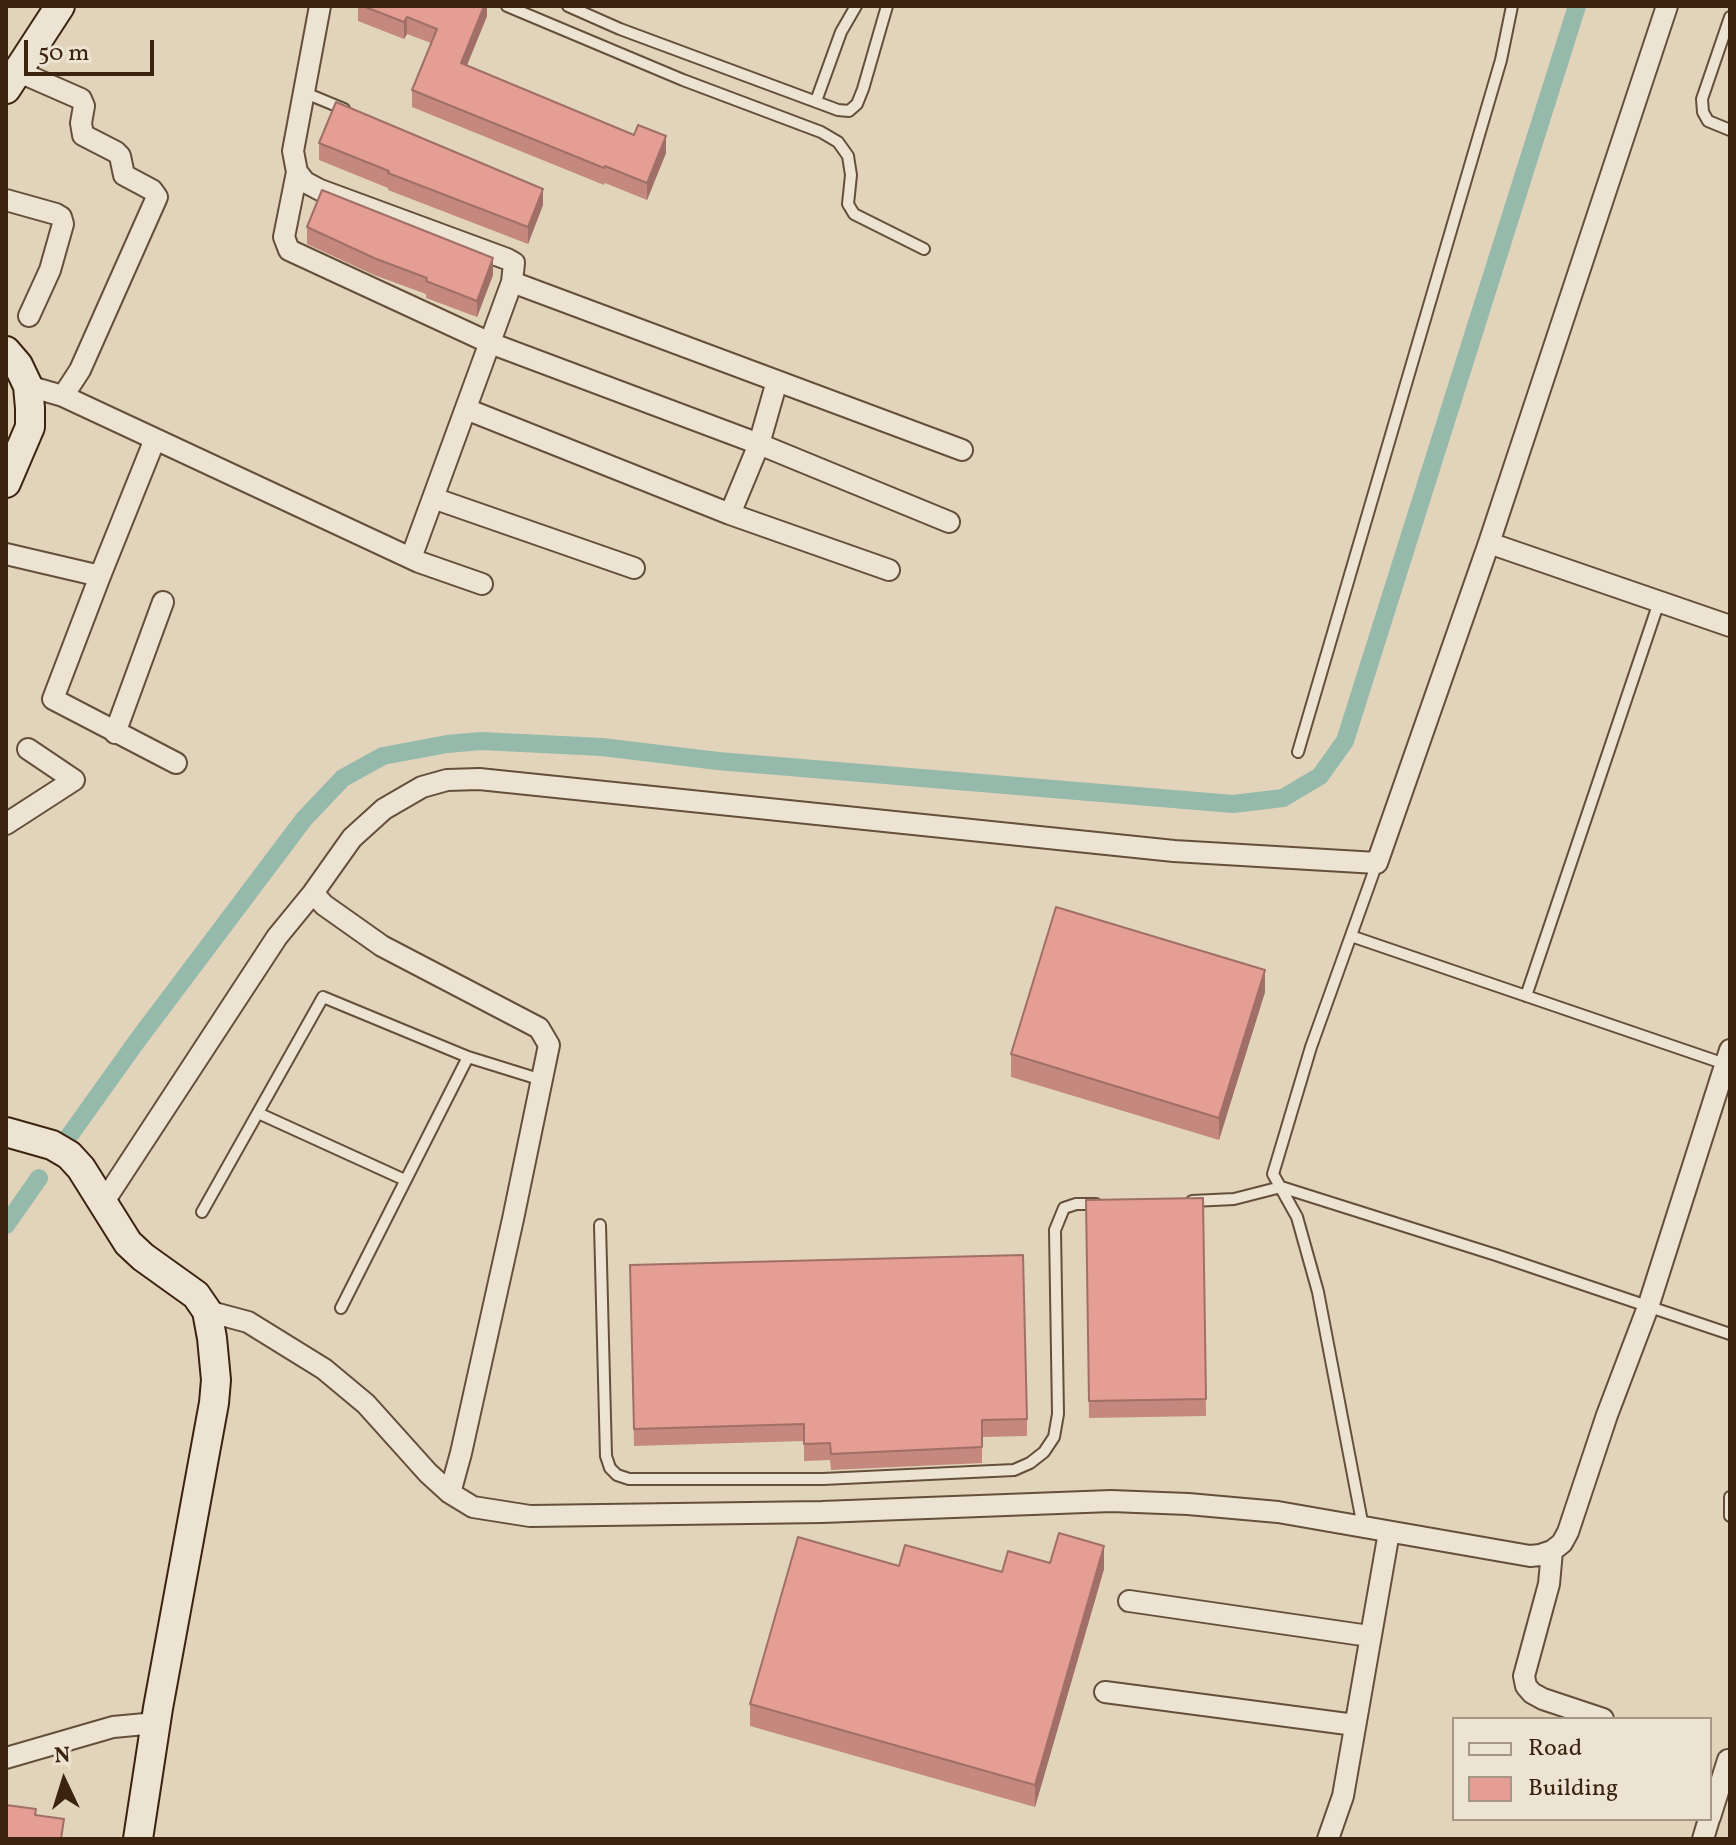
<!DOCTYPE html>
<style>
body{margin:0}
#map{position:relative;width:1736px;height:1845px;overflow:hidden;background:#e1d4ba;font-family:Vollkorn,serif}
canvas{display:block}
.frame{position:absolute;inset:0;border:8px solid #3c230f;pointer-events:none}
.legend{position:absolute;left:1452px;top:1717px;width:260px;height:104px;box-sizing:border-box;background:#ece3d2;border:2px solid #a69684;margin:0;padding:10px 14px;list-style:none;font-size:24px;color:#3c230f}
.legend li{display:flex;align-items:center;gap:16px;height:40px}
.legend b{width:40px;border:2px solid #a69684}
.north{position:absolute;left:24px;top:1741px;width:80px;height:80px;-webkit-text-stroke:6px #ece3d2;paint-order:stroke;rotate:356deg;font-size:22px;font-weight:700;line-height:32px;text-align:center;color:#3c230f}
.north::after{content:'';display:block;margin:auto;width:28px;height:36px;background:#3c230f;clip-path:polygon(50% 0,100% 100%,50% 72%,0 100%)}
.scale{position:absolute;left:24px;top:40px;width:130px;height:36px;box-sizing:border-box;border:4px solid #3c230f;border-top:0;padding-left:10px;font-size:24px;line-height:28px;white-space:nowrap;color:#3c230f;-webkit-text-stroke:6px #ece3d2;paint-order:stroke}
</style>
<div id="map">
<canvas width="1736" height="1845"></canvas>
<div class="frame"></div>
<ul class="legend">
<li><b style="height:10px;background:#ece3d2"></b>Road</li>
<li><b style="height:22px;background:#e49e93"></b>Building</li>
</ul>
<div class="north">N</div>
<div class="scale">50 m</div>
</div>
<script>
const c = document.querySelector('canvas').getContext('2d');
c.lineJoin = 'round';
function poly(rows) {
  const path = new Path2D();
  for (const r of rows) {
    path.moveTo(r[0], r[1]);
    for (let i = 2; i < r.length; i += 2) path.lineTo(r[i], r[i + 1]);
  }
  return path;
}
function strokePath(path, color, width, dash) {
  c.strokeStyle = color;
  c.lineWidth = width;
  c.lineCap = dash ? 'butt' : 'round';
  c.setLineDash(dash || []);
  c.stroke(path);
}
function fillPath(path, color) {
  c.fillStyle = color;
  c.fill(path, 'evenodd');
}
strokePath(poly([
 [67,1139,137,1041,304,819,343,778,383,756,447,744,481,741,602,747,718,761,1233,804,1283,798,1320,776,1345,741,1577,6],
 [6,1225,39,1178]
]), '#95b9aa', 18);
const lane = poly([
 [507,6,683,80,821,132,838,142,848,156,851,175,848,204,854,214,924,249],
 [568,6,620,29,838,110,849,111,857,104,863,89,887,6],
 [1730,17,1702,99,1703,112,1708,121,1730,130],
 [303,92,344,109],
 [816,101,841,32,856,6],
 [1298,752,1501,60,1512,6],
 [1351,936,1728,1065],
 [1526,996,1659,602],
 [258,1113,405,1180],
 [1192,1201,1234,1199,1281,1187,1496,1255,1730,1334],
 [202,1212,323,997,468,1057,542,1080],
 [600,1225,606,1456,610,1468,617,1475,629,1479,823,1479,1014,1470,1030,1463,1044,1452,1054,1437,1058,1414,1055,1230,1064,1208,1076,1204,1096,1204],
 [341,1308,468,1057],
 [1730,1497,1730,1516],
 [1363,1527,1318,1292,1297,1217,1273,1174,1311,1047,1377,863]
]);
const street = poly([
 [320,6,293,151,297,172,305,182,320,190,507,259,514,263,512,282],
 [17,71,81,99,84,106,81,123,83,135,116,152,120,156,124,175,152,190,157,197,80,370,63,396],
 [297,172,284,237,289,250,490,343,759,444,949,522],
 [6,200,56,214,61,217,63,224,50,270,29,316],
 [28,386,63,396,419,562,482,584],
 [466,409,730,514,889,570],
 [433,498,634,568],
 [730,514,759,444,777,381],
 [1489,543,1730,626],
 [6,554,100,576,53,699,176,763],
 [411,558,512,282,962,450],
 [100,576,155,439],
 [115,733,163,602],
 [6,824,74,780,28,749],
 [103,1203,277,937,313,893],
 [207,1311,248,1322,324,1369,366,1404,428,1473,450,1493,473,1507,530,1516,822,1512,1111,1501,1188,1504,1278,1512,1530,1556,1540,1555,1552,1551,1562,1543,1568,1532,1607,1415,1648,1307,1730,1050],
 [450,1493,461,1453,513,1219,549,1045,539,1028,382,946,324,905,313,893,352,838,384,809,422,787,447,780,479,779,1174,851,1377,863,1489,543,1667,6],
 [1552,1551,1549,1584,1524,1676,1526,1686,1532,1693,1543,1699,1603,1719],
 [1129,1601,1369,1636],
 [1105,1692,1355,1725],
 [6,1758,113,1727,156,1723],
 [1710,1817,1728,1760],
 [1328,1839,1343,1796,1389,1532],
 [1703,1839,1709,1819]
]);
const secondary = poly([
 [6,89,60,6],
 [6,351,18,365,28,386,30,408,30,427,6,483],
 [6,1132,52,1145,69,1155,81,1168,128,1243,143,1257,196,1295,207,1311,212,1338,216,1380,214,1403,158,1708,138,1839]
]);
strokePath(lane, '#654f3a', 14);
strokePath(street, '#654f3a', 24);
strokePath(secondary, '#3c230f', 32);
strokePath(lane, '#ece3d2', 10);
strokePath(street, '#ece3d2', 20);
strokePath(secondary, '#ece3d2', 28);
fillPath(poly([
 [358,6,487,6,487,16,467,65,666,153,647,200,605,183,604,185,412,107,412,90,431,43,407,34,404,39,358,21],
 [319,143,543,205,528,244,388,190,388,188,319,160],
 [307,227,493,275,477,317,426,298,426,294,374,275,307,244],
 [1265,992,1219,1140,1011,1077,1011,1054],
 [1203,1198,1206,1416,1089,1418,1086,1200],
 [630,1265,1027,1419,1027,1436,982,1437,982,1463,831,1470,830,1460,804,1461,804,1441,634,1446],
 [1050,1563,1104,1569,1035,1807,750,1726,750,1704,899,1566,1002,1572]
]), '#c4887e');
fillPath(poly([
 [484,6,487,6,487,16,461,80,461,63],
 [407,17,407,34,404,39,404,22],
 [666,136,666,153,647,200,647,183],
 [543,189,543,205,528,244,528,227],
 [493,258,493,275,477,317,477,301],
 [1265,970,1265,992,1219,1140,1219,1118],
 [1104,1546,1104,1569,1035,1807,1035,1785]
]), '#a06f67');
const building = poly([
 [363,6,484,6,461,63,634,135,638,125,666,136,647,183,605,166,604,168,412,90,437,29,407,17,404,22,363,6],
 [336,102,543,189,528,227,388,173,389,171,319,143,336,102],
 [322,190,493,258,477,301,426,281,427,278,374,258,307,227,322,190],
 [1056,907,1265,970,1219,1118,1011,1054,1056,907],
 [1203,1198,1206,1399,1089,1401,1086,1200,1203,1198],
 [1023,1255,1027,1419,982,1420,982,1447,831,1454,830,1443,804,1444,804,1424,634,1429,630,1265,1023,1255],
 [1059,1533,1104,1546,1035,1785,750,1704,798,1537,899,1566,905,1545,1002,1572,1008,1551,1050,1563,1059,1533],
 [6,1805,36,1809,35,1815,64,1819,61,1839,6,1839,6,1805]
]);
fillPath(building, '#e49e93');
strokePath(building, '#a06f67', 2);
</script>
